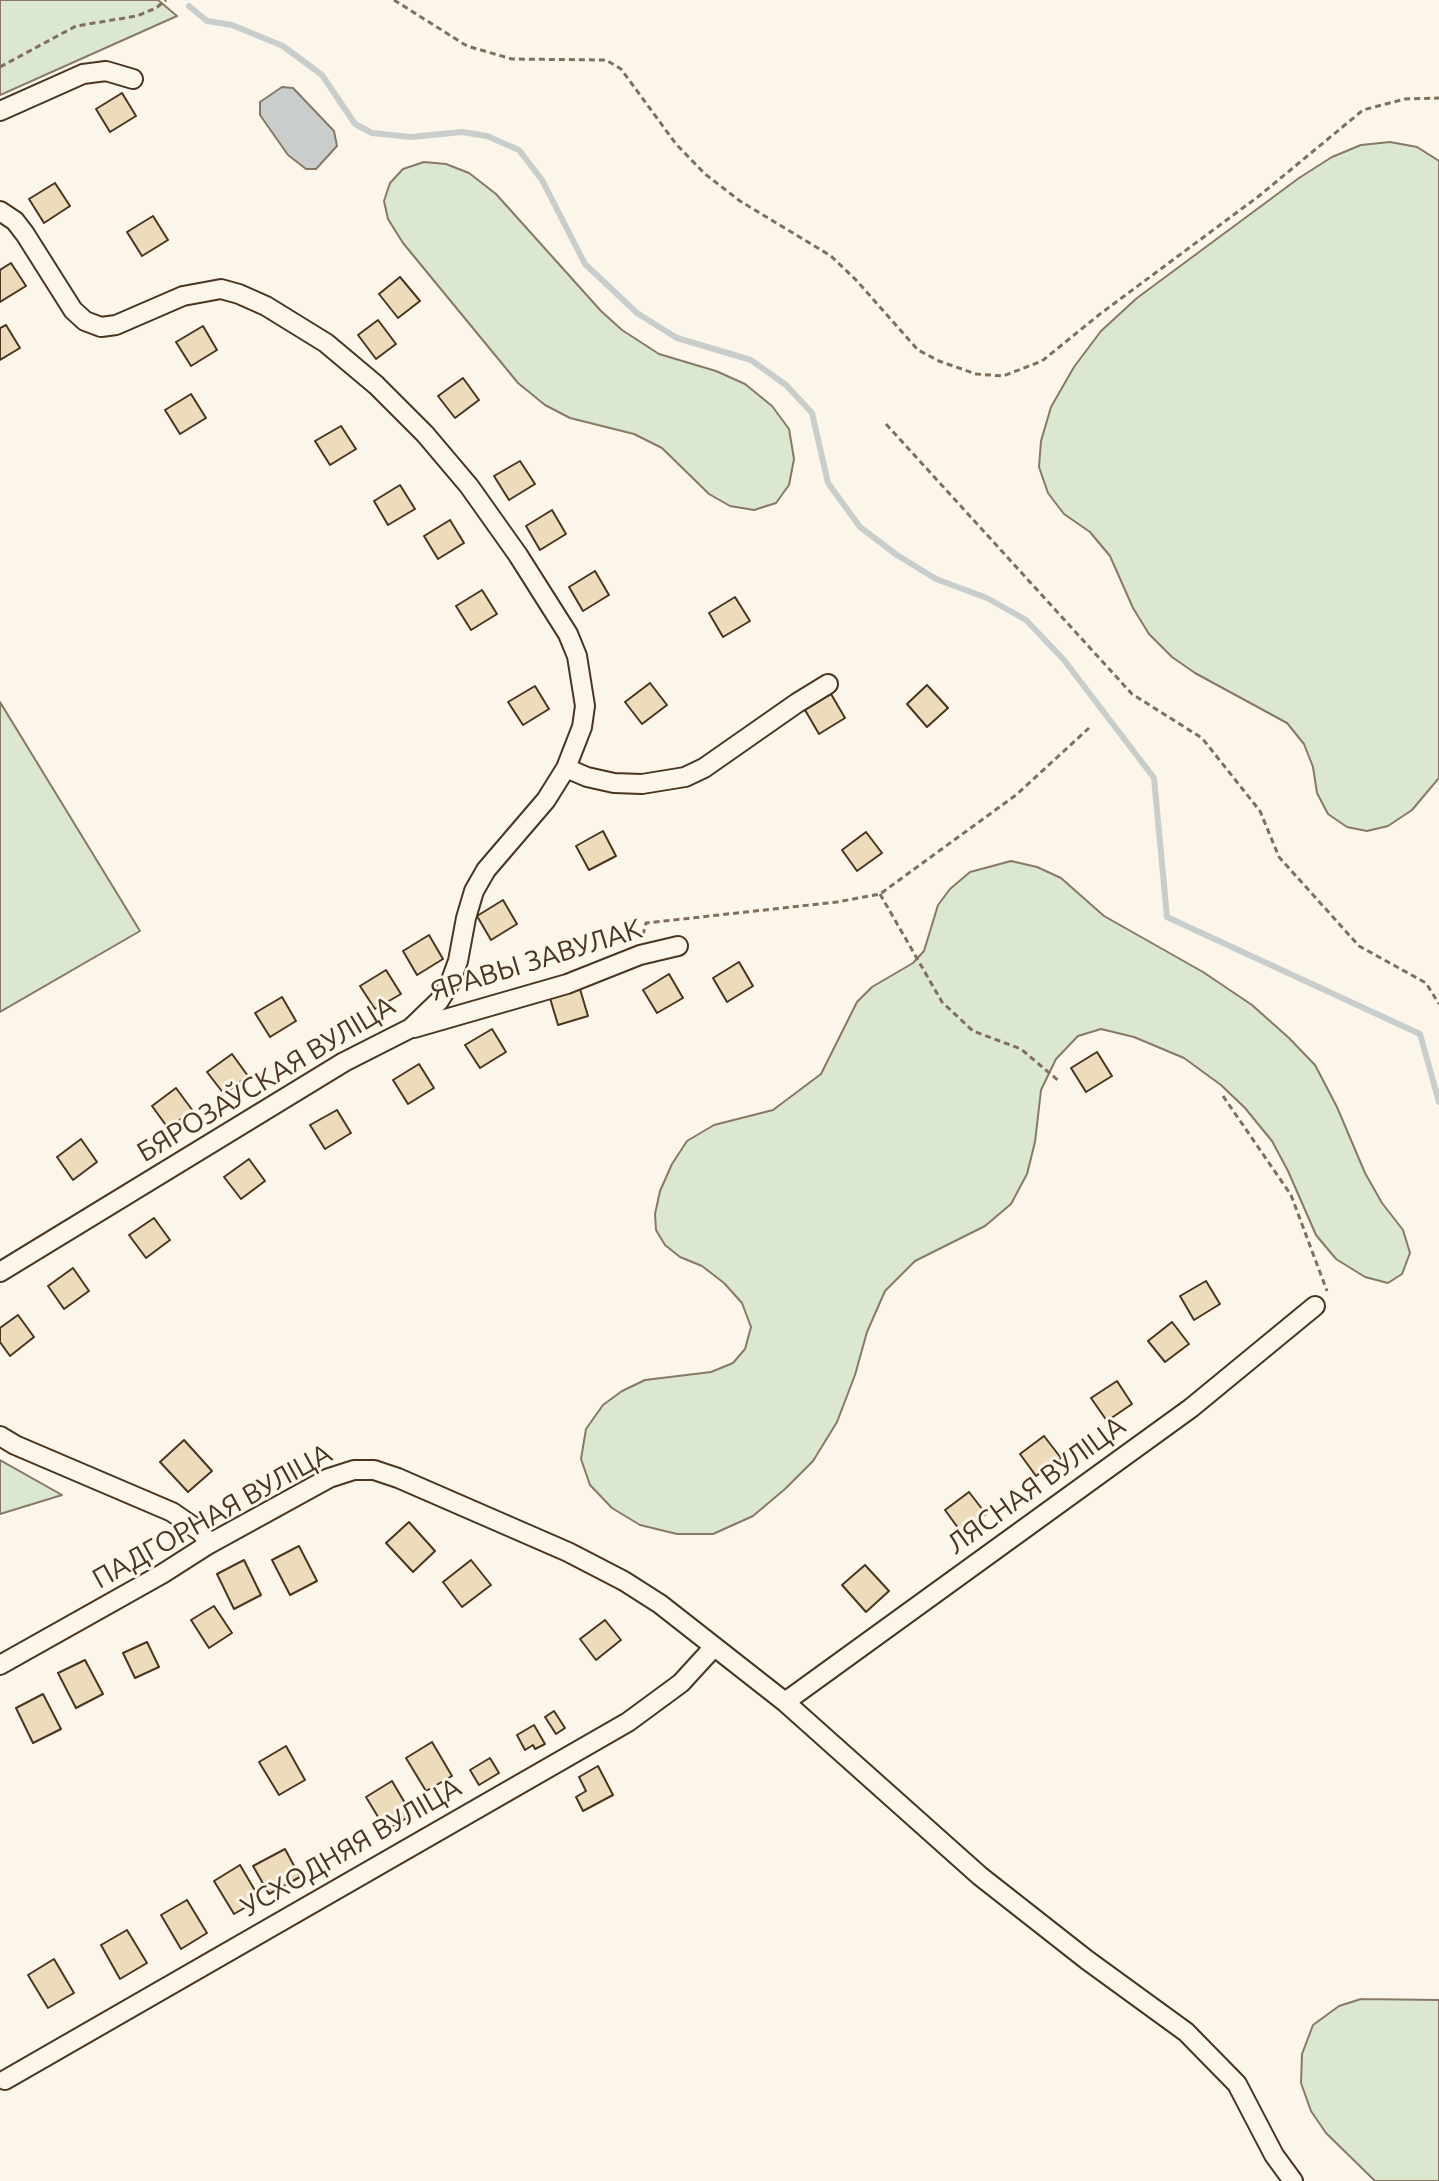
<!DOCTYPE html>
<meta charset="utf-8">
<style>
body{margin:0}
canvas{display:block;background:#fbf6e9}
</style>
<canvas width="1439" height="2181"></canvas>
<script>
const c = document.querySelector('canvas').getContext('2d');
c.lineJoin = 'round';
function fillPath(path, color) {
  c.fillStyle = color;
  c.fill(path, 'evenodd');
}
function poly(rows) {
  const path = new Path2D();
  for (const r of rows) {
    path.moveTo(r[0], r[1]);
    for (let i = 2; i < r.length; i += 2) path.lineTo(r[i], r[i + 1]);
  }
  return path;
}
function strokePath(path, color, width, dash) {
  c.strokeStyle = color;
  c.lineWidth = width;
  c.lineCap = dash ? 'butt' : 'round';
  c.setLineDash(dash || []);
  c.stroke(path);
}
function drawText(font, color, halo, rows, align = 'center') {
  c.font = font + ' Ubuntu,sans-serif';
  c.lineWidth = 6;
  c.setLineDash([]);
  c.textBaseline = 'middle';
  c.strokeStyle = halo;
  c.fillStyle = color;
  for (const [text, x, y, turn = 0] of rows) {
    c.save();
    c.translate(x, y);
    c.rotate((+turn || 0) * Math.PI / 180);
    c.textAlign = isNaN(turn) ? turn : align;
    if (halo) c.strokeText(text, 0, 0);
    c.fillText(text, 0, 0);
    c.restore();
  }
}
const green = poly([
 [0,0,158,0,177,16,0,95,0,0],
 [1390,142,1417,147,1439,161,1439,778,1412,810,1388,826,1367,831,1347,827,1328,814,1317,793,1313,767,1304,744,1287,723,1195,673,1172,657,1149,634,1133,608,1110,556,1090,532,1064,514,1048,493,1039,467,1041,441,1051,407,1074,367,1101,331,1137,298,1299,178,1332,157,1361,145,1390,142],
 [424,162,446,164,469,173,496,194,601,311,622,330,659,354,716,371,745,384,772,406,789,429,794,459,789,485,776,503,754,510,730,506,709,494,662,448,634,434,570,418,545,405,518,383,403,243,388,219,384,201,390,183,403,169,424,162],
 [0,702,140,931,0,1012,0,702],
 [1011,861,1037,867,1061,878,1104,916,1203,972,1252,1005,1289,1038,1315,1065,1337,1107,1365,1173,1382,1203,1403,1230,1410,1253,1402,1274,1388,1283,1365,1277,1336,1259,1316,1235,1288,1171,1272,1141,1245,1108,1221,1085,1184,1058,1134,1037,1101,1029,1078,1036,1056,1059,1041,1090,1035,1142,1027,1174,1011,1204,985,1226,915,1261,885,1291,867,1332,855,1375,837,1422,813,1461,785,1489,753,1516,713,1534,677,1534,640,1525,612,1508,590,1485,581,1459,586,1429,603,1405,622,1391,645,1380,711,1372,733,1363,745,1349,751,1327,742,1303,724,1283,702,1266,680,1257,665,1245,656,1230,655,1214,660,1191,672,1164,687,1141,714,1125,773,1110,821,1074,857,1002,872,987,913,963,924,951,938,905,950,889,970,872,1011,861],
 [0,1460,62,1495,0,1514,0,1460],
 [1361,1999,1439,2000,1439,2181,1375,2181,1326,2133,1311,2111,1301,2083,1302,2054,1313,2025,1339,2006,1361,1999]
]);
fillPath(green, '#dce7d0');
strokePath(green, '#887966', 2);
const water = poly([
 [282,87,293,88,334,131,337,146,316,169,306,169,288,155,260,115,260,102,282,87]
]);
fillPath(water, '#c9cecd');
strokePath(water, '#887966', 2);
strokePath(poly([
 [189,6,207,21,232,25,283,46,322,75,355,124,372,133,411,137,462,132,487,136,519,150,542,180,585,264,637,313,677,338,751,360,786,385,812,413,828,483,860,527,897,555,936,579,987,598,1026,620,1064,660,1154,778,1167,917,1420,1034,1439,1102]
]), '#c9cecd', 6);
const building = poly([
 [122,93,136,116,110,132,96,109,122,93],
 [55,183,70,206,44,223,29,199,55,183],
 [153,216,168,240,142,256,127,232,153,216],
 [11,263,26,286,0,302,0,270,11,263],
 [400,277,420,301,398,318,379,294,400,277],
 [378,320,396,344,376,359,358,335,378,320],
 [6,325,20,348,0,360,0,328,6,325],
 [203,326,217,350,191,366,176,342,203,326],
 [463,378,479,400,455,418,438,396,463,378],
 [191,394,206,418,180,434,165,410,191,394],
 [341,426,356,449,330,465,315,441,341,426],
 [520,461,535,484,509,500,494,476,520,461],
 [400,485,415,509,388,525,374,501,400,485],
 [552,510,566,534,540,550,526,526,552,510],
 [450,520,464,543,438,559,424,536,450,520],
 [595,571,609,595,583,611,569,587,595,571],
 [482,590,497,614,471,630,456,606,482,590],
 [735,597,750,621,723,637,709,613,735,597],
 [650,683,667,705,642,724,625,702,650,683],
 [927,685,948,708,927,727,907,704,927,685],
 [535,686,549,709,523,725,508,702,535,686],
 [831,694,845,718,819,734,805,710,831,694],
 [603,831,616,856,589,870,576,846,603,831],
 [866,832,882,853,857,871,842,850,866,832],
 [503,900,517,924,491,940,477,916,503,900],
 [429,935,443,959,417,975,403,951,429,935],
 [739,962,753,986,727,1002,713,978,739,962],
 [386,970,401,994,375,1009,360,986,386,970],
 [669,974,683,998,657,1013,643,990,669,974],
 [580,989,588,1016,558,1025,550,998,580,989],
 [282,997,296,1021,270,1037,255,1013,282,997],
 [492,1029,506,1052,480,1068,465,1045,492,1029],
 [1097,1052,1112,1076,1086,1092,1071,1068,1097,1052],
 [232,1054,248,1076,224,1094,207,1072,232,1054],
 [419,1064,434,1088,408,1104,393,1080,419,1064],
 [176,1088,193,1111,168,1128,152,1106,176,1088],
 [337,1110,351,1133,325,1149,310,1125,337,1110],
 [81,1139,97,1162,73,1180,57,1157,81,1139],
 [249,1159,265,1181,241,1199,224,1177,249,1159],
 [154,1218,170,1240,146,1258,129,1235,154,1218],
 [73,1268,89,1291,64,1309,48,1286,73,1268],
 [1206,1281,1220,1304,1194,1320,1180,1296,1206,1281],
 [18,1315,34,1337,10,1356,0,1342,0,1328,18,1315],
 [1172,1322,1189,1344,1165,1362,1148,1341,1172,1322],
 [1117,1381,1132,1404,1107,1421,1091,1398,1117,1381],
 [1044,1436,1061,1458,1036,1476,1020,1454,1044,1436],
 [184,1440,212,1471,188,1492,160,1462,184,1440],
 [969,1492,986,1514,961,1532,945,1510,969,1492],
 [409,1522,435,1551,413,1572,386,1543,409,1522],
 [299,1546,317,1581,290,1595,272,1560,299,1546],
 [244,1560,261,1595,234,1609,217,1574,244,1560],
 [471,1560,491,1585,462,1607,443,1582,471,1560],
 [865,1565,889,1591,866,1612,842,1585,865,1565],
 [214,1606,232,1633,209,1648,191,1620,214,1606],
 [605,1620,621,1640,596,1660,580,1639,605,1620],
 [147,1642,159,1667,135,1678,123,1653,147,1642],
 [85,1660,103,1694,76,1708,58,1673,85,1660],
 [43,1694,61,1729,33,1743,16,1708,43,1694],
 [554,1711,565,1728,556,1734,545,1717,554,1711],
 [534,1725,545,1744,535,1749,533,1745,525,1750,517,1735,534,1725],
 [432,1742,452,1776,426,1791,406,1758,432,1742],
 [286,1746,305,1780,279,1795,259,1762,286,1746],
 [490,1758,499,1773,479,1785,470,1770,490,1758],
 [598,1766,613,1795,583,1811,576,1797,586,1791,579,1777,598,1766],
 [392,1781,412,1815,386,1830,366,1797,392,1781],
 [285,1849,300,1877,269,1894,253,1866,285,1849],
 [240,1865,260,1899,234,1914,214,1881,240,1865],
 [187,1900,207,1933,181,1949,161,1915,187,1900],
 [127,1930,147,1963,120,1979,101,1945,127,1930],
 [54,1959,74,1993,48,2008,28,1975,54,1959]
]);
fillPath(building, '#ecdcbc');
strokePath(building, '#4a3520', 2);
const street = poly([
 [0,111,83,74,106,71,133,79],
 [0,211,15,221,25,234,73,310,85,321,101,327,116,325,183,296,221,289,239,294,266,306,326,343,376,385,425,434,469,486,518,555,568,634,577,656,585,706,582,727,566,768,546,800,486,870,474,891,466,918,458,961,450,983,439,1001,411,1028,344,1062,0,1272],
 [566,768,587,777,614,783,642,784,685,777,704,768,797,703,828,684],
 [414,1028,567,984,640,955,678,946],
 [0,1436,15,1445,172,1512,201,1532,209,1544],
 [0,1665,162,1574,209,1544,329,1478,354,1470,374,1470,398,1478,568,1552,624,1581,660,1604,785,1702,980,1876,1087,1960,1186,2032,1237,2084,1274,2155,1293,2181],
 [785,1702,1191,1408,1315,1306],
 [5,2080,628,1722,681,1683,713,1648]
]);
strokePath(street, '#4a3520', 22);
strokePath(poly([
 [394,0,467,46,512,59,606,60,621,69,676,144,705,174,740,201,831,256,856,280,918,350,939,361,976,374,1003,376,1042,361,1100,314,1259,196,1363,110,1405,99,1439,98],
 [0,67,76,26,137,16,156,8,166,0],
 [886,424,1132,694,1202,738,1260,811,1279,857,1359,946,1426,983,1439,1004],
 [880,894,942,1002,973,1031,1021,1049,1060,1082],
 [643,935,646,923,837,902,880,894,1016,795,1089,728],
 [1223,1096,1291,1195,1327,1291]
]), '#7f6f5c', 3, [6, 4]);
strokePath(street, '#fbf6e9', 18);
drawText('28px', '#4a3520', '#fbf6e9', [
 ["ЯРАВЫ ЗАВУЛАК",536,960,-17],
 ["БЯРОЗАЎСКАЯ ВУЛІЦА",266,1079,-31],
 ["ЛЯСНАЯ ВУЛІЦА",1036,1485,-36],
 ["ПАДГОРНАЯ ВУЛІЦА",212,1516,-29],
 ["УСХОДНЯЯ ВУЛІЦА",351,1847,-30]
]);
</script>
